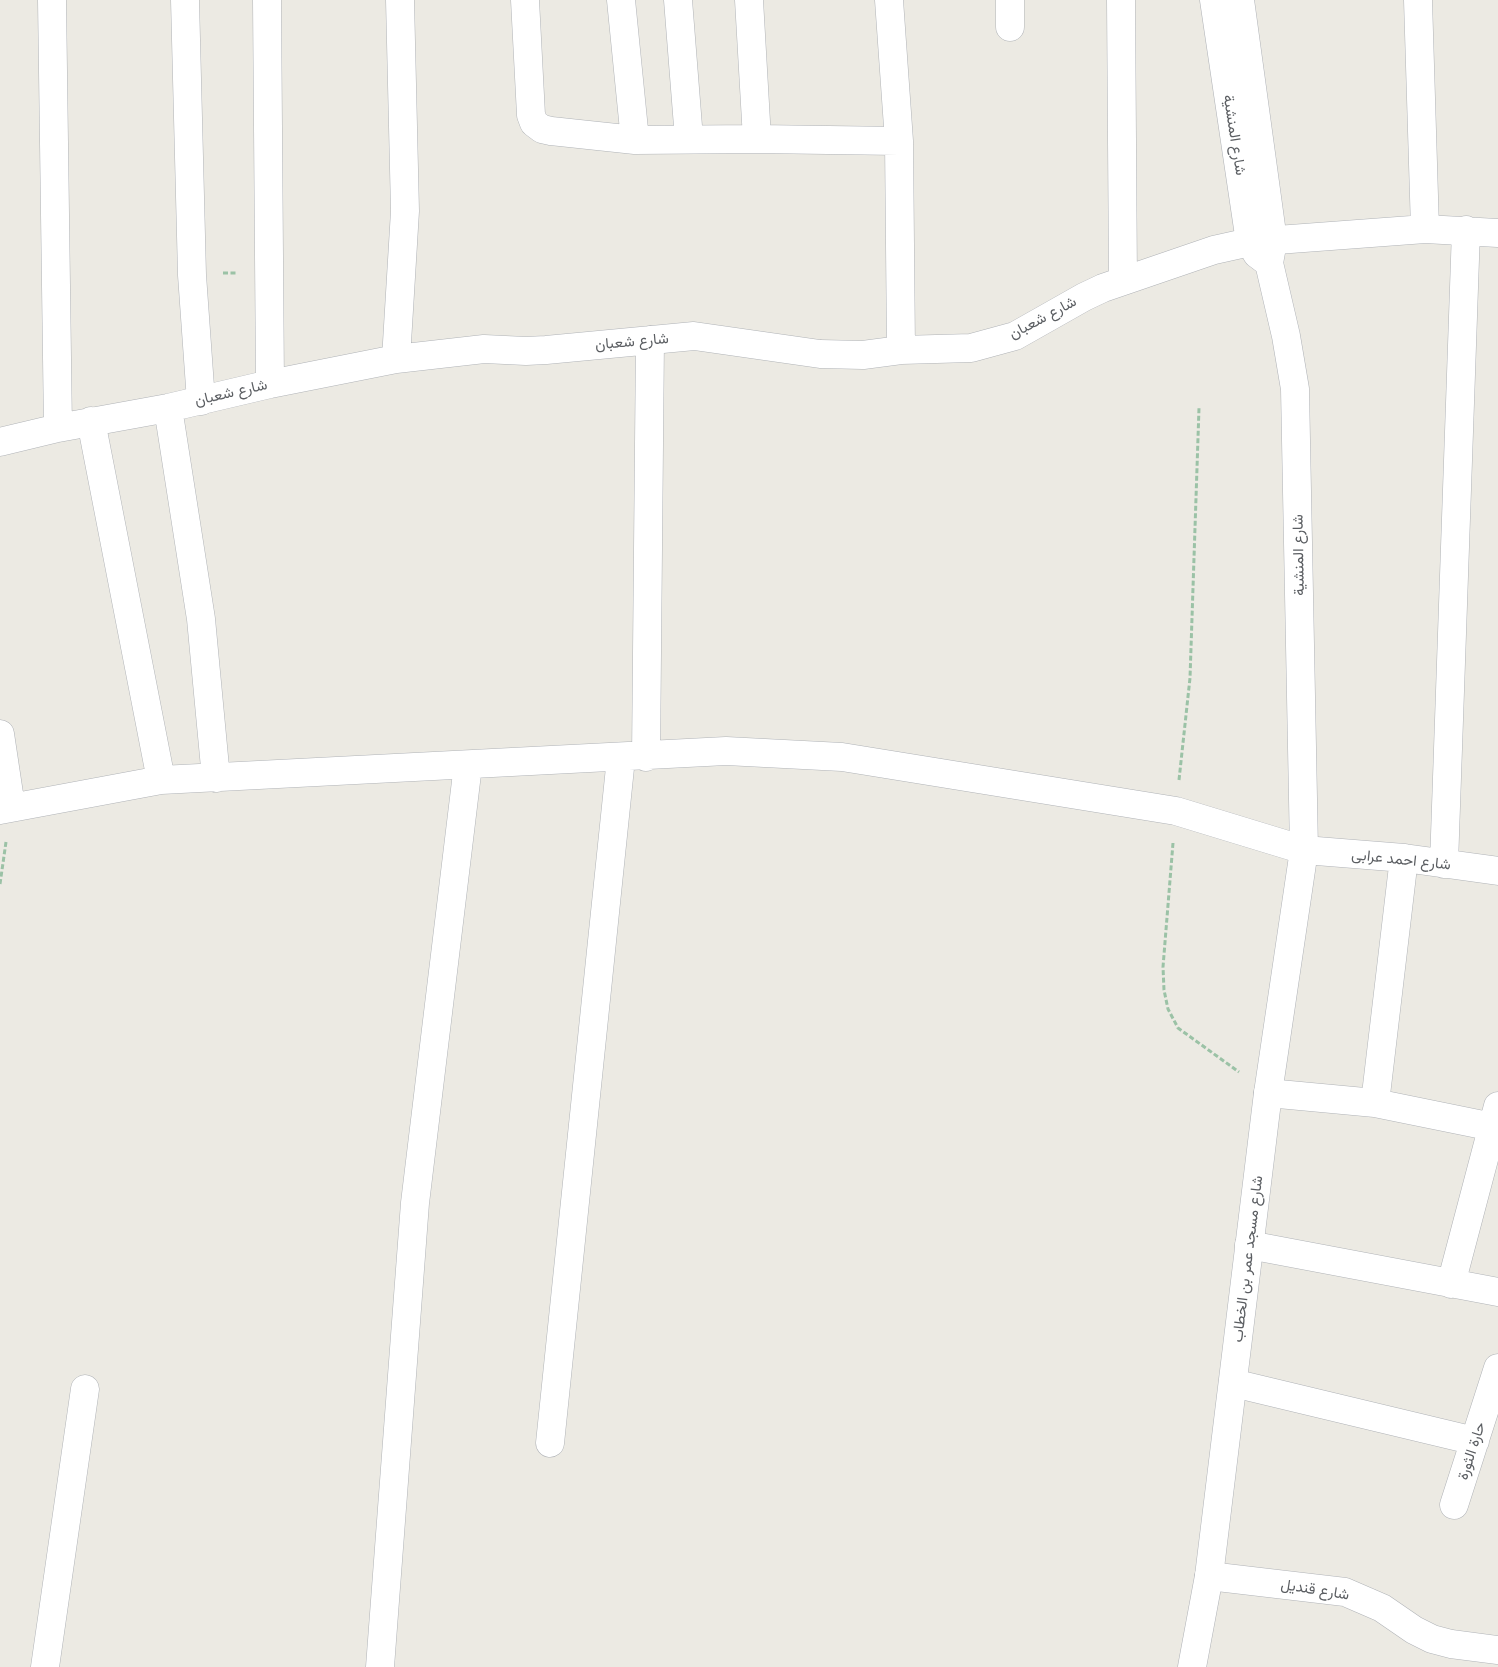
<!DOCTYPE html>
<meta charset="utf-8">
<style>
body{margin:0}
canvas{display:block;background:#eceae3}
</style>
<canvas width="1498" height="1667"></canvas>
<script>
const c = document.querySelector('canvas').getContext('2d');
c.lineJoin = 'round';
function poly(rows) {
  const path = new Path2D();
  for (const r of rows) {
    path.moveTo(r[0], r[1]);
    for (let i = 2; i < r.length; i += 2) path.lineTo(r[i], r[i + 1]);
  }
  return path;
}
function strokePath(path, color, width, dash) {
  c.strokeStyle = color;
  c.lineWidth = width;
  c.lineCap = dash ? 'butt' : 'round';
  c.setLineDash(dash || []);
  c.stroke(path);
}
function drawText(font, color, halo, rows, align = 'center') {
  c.font = font + ' "Fira Sans",Vazirmatn,sans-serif';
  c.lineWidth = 4.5;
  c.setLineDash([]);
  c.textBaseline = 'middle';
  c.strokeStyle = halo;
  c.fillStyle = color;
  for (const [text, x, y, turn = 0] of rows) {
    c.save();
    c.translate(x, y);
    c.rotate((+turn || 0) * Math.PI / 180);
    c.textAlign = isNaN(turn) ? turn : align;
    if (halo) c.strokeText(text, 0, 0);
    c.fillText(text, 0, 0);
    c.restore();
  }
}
const street = poly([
 [52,0,58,428],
 [185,0,192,275,201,401],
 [267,0,270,384],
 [525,0,531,115,534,123,542,129,551,131,635,140,757,139,749,0],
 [621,0,635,140],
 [678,0,689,139],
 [889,0,899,141,901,350],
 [1010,0,1010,27],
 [1121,0,1123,281],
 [1418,0,1425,229],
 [757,139,899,141],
 [396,359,405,211,400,0],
 [168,408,201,619,216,778],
 [91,421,161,780],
 [0,442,58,428,168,408,270,384,396,359,484,349,526,351,546,350,694,336,820,354,863,355,901,350,971,348,1015,336,1084,297,1103,288,1214,250,1250,242,1425,229,1498,233],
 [0,734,11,807],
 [646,757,650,340],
 [0,810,161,780,726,751,842,757,1176,811,1304,850,1404,858,1498,871],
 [1444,864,1466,230],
 [1268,1093,1375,1103,1498,1128],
 [1375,1103,1404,858],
 [1249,1245,1498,1292],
 [1451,1284,1498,1106],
 [1233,1383,1475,1441],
 [550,1443,621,758],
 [1454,1505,1498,1368],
 [1209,1576,1345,1592,1382,1608,1414,1630,1432,1639,1451,1644,1498,1650],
 [45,1667,85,1389],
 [380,1667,415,1203,468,765]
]);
const secondary = poly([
 [1214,0,1250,242,1257,254,1269,263],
 [1192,1667,1209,1576,1268,1093,1304,850,1295,389,1286,336,1269,263,1273,241,1240,0]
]);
strokePath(street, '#b0b3b7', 29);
strokePath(secondary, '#afb2b7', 29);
strokePath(poly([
 [223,273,236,273],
 [1179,780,1190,678,1199,408],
 [1173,843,1163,967,1164,990,1168,1009,1178,1028,1239,1072],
 [0,884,6,842]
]), '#9bc2a6', 3, [5, 2.5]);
strokePath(street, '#fff', 28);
strokePath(secondary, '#fff', 28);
drawText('15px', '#5b5e62', '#fff', [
 ["شارع المنشية",1234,135,81],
 ["شارع شعبان",1043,318,-28],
 ["شارع شعبان",632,342,-5],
 ["شارع شعبان",231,393,-13],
 ["شارع المنشية",1299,555,-91],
 ["شارع احمد عرابى",1401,860,6],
 ["شارع مسجد عمر بن الخطاب",1248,1259,-83],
 ["حارة الثورة",1472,1451,-72],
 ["شارع قنديل",1315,1590,9]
]);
</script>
